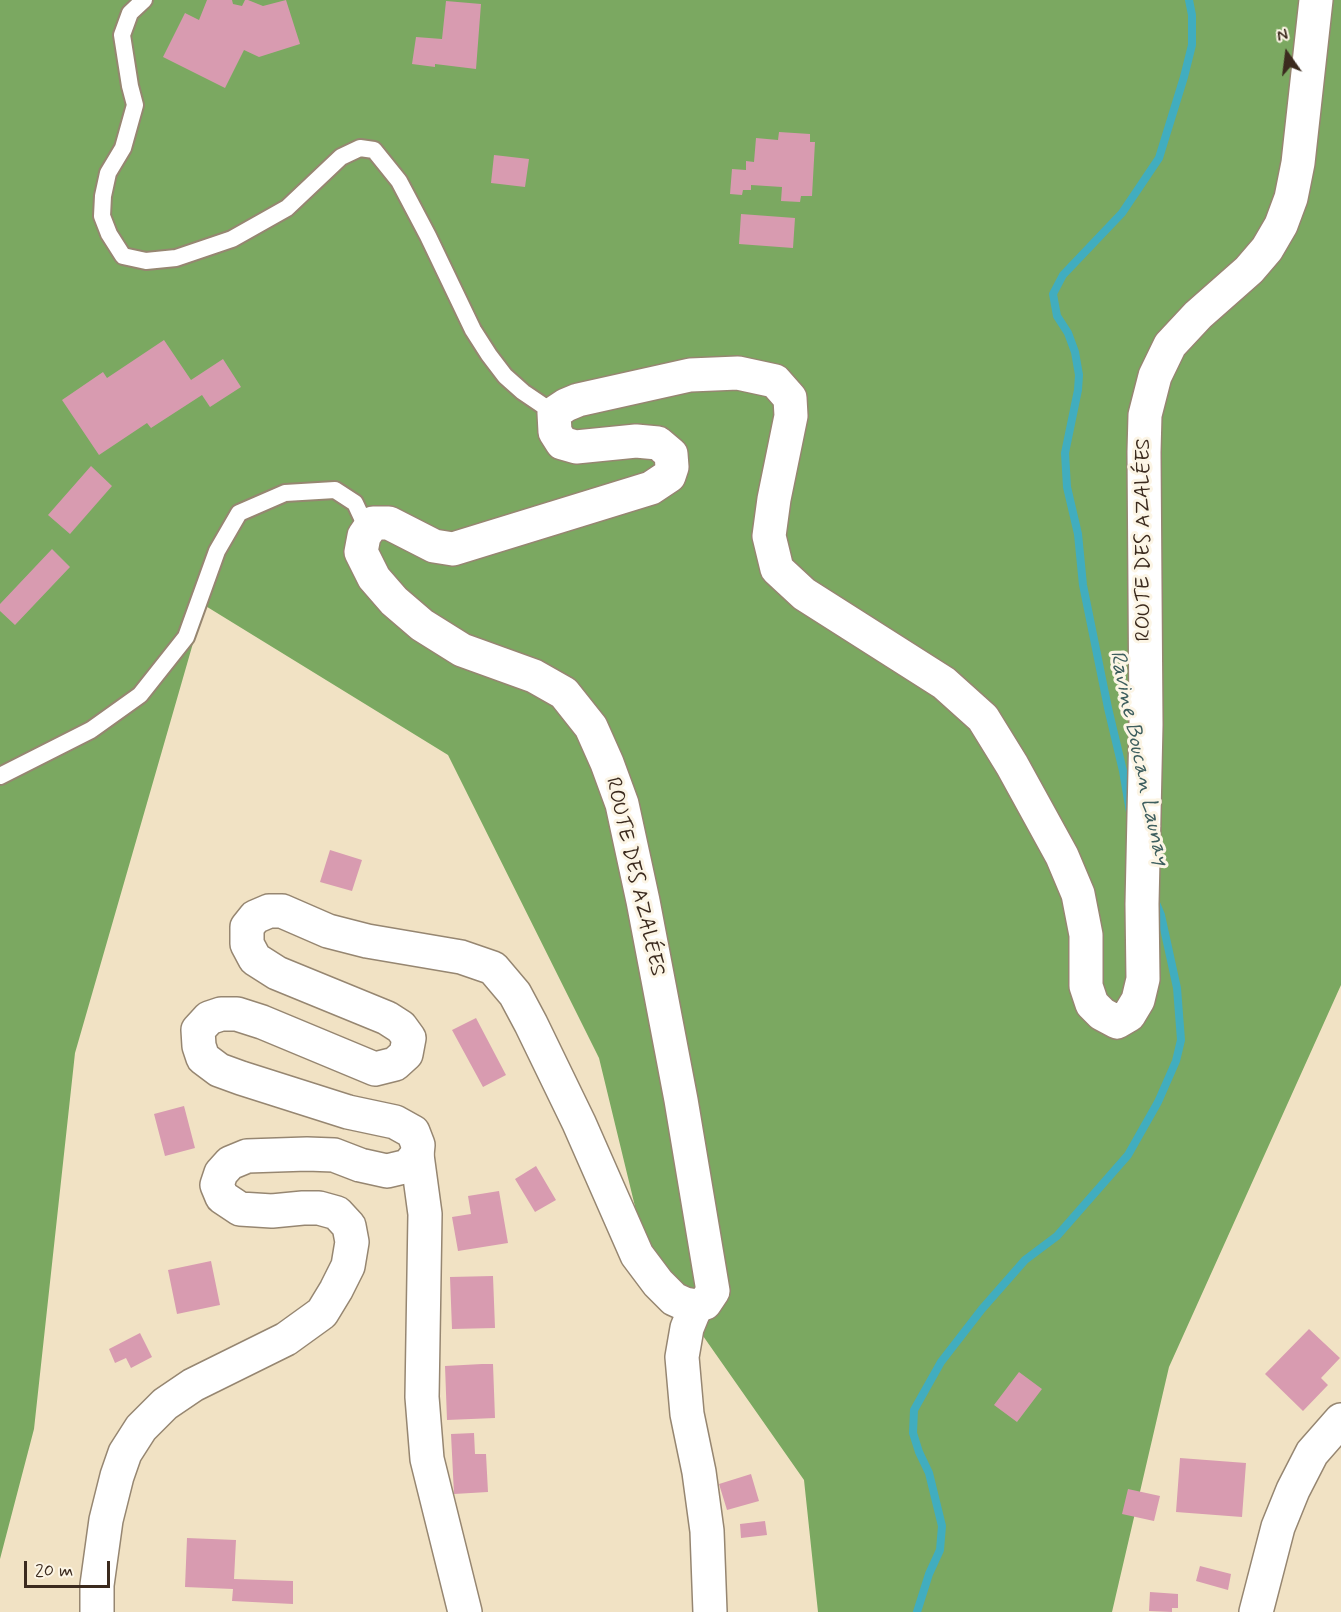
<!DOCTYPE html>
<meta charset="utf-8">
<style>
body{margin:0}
#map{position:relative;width:1341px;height:1612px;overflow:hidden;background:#f1e2c4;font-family:Mynerve,sans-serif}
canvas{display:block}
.north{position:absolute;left:1257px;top:24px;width:60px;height:60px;-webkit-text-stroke:4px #fcf5e5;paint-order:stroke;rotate:346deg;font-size:16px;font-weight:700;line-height:24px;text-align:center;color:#3b2a1e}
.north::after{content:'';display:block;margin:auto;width:21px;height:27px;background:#3b2a1e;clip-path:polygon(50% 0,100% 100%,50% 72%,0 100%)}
.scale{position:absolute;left:24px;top:1561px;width:86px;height:27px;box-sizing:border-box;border:3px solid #3b2a1e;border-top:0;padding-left:8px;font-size:18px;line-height:21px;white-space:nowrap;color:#3b2a1e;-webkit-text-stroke:4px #fcf5e5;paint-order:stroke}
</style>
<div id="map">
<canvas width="1341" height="1612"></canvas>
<div class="north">N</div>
<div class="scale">20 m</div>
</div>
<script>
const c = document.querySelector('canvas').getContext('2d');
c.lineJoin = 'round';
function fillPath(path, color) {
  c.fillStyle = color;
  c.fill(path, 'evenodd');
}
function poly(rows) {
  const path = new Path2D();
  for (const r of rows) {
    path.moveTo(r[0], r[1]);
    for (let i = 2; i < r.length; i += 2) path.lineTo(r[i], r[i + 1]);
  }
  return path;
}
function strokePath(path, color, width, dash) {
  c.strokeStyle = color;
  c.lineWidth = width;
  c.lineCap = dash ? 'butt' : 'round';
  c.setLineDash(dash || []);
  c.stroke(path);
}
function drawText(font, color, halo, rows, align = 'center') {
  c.font = font + ' Mynerve,sans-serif';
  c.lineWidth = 6;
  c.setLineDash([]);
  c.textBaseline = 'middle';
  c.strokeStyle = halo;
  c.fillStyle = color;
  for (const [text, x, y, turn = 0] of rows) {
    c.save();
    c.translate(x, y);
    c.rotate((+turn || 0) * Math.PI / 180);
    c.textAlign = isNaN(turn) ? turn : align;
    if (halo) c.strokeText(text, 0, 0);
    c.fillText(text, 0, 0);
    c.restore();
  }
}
fillPath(poly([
 [0,0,1341,0,1341,985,1169,1367,1112,1612,818,1612,804,1480,647,1256,599,1058,448,755,204,605,75,1053,34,1429,0,1559]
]), '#7ba861');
strokePath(poly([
 [1130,812,1123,771,1108,708,1083,585,1078,534,1067,487,1065,453,1078,390,1079,375,1075,352,1068,333,1057,316,1053,294,1063,275,1122,213,1159,158,1184,77,1192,45,1192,15,1189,0],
 [917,1612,929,1574,940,1550,942,1526,929,1473,919,1452,913,1433,914,1410,941,1362,982,1309,1025,1260,1057,1236,1128,1155,1158,1102,1176,1061,1181,1040,1177,988,1161,915,1154,898]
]), '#41adbf', 8);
fillPath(poly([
 [207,0,232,0,233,4,242,6,245,0,248,0,263,6,286,0,300,44,259,57,244,50,225,88,163,57,185,13,199,20],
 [446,1,481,4,476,69,435,64,435,67,412,64,416,37,442,39],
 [779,132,810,134,810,142,815,142,812,196,801,196,800,202,781,201,782,187,751,185,751,190,743,190,742,195,730,194,732,169,746,170,746,161,754,162,756,138,778,140],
 [494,155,529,159,525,187,491,183],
 [741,214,795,218,793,248,739,244],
 [164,340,191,380,223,359,241,387,210,407,202,395,151,428,147,423,99,455,62,400,103,372,107,378],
 [91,466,112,486,70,534,48,515],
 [52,549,70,567,15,625,0,611,0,604],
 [330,850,362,860,352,891,320,882],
 [476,1018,506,1075,483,1087,452,1030],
 [184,1106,195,1148,165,1156,154,1114],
 [536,1166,556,1200,535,1212,515,1179],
 [499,1191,508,1243,458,1251,452,1217,471,1214,468,1196],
 [211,1261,220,1305,177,1314,168,1270],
 [493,1276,495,1328,452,1329,450,1277],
 [1309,1329,1340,1358,1321,1378,1328,1385,1303,1411,1265,1374],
 [140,1333,152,1357,131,1368,126,1358,115,1363,109,1349],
 [482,1364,493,1364,495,1418,447,1420,445,1366],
 [1019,1372,1042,1389,1017,1422,994,1405],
 [474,1433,475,1454,486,1454,488,1492,454,1494,451,1434],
 [1180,1458,1246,1463,1242,1517,1176,1512],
 [751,1474,759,1501,727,1510,719,1484],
 [1128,1489,1160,1496,1154,1521,1122,1514],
 [765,1521,767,1535,741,1538,740,1524],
 [187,1538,236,1540,234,1579,293,1581,293,1604,232,1601,233,1589,185,1587],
 [1200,1566,1231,1574,1228,1590,1196,1581],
 [1150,1592,1178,1594,1178,1608,1172,1608,1172,1612,1149,1611]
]), '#d89bb0');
const service = poly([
 [144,0,130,13,122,35,130,86,135,105,123,148,108,173,103,196,102,216,109,234,123,256,146,261,176,258,232,239,287,208,341,157,360,148,374,150,399,181,428,236,473,330,489,355,505,376,523,392,554,413],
 [0,776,91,730,140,695,186,637,217,551,239,513,285,493,335,490,355,503,368,531]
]);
const minor = poly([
 [417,1155,425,1214,422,1397,427,1459,465,1612],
 [696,1306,687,1328,682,1357,687,1414,699,1472,707,1531,710,1612],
 [1256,1612,1278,1527,1293,1490,1312,1453,1341,1420]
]);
const secondary = poly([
 [97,1612,97,1585,106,1520,117,1476,125,1453,141,1428,165,1404,193,1385,286,1339,322,1313,336,1290,348,1266,352,1242,349,1226,337,1213,319,1208,303,1208,272,1211,240,1209,222,1197,217,1185,221,1173,230,1163,247,1156,307,1154,334,1155,360,1165,387,1171,408,1166,417,1155,418,1145,413,1132,395,1122,348,1112,241,1078,219,1070,203,1058,199,1046,198,1030,209,1018,221,1014,237,1014,262,1022,375,1069,395,1064,406,1054,409,1038,401,1027,387,1018,277,973,255,959,247,944,247,927,255,917,269,911,282,911,328,931,367,941,461,957,493,968,515,994,531,1024,579,1123,637,1255,658,1283,674,1299,685,1304,696,1306,705,1303,713,1291,681,1100,643,901,622,804,607,763,591,727,564,693,534,676,462,650,422,625,394,601,374,578,361,552,364,536,373,523,389,523,434,546,453,549,651,488,669,476,672,467,671,454,658,443,636,441,576,447,562,443,555,432,554,413,566,405,578,400,690,375,738,373,775,381,790,398,791,416,774,499,769,536,777,569,804,594,944,683,983,718,1012,765,1062,856,1078,894,1086,935,1086,986,1092,1004,1102,1014,1117,1022,1129,1015,1138,1000,1143,979,1142,904,1146,725,1144,452,1145,415,1155,376,1170,345,1198,315,1249,270,1267,249,1281,225,1291,198,1298,163,1316,0]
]);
strokePath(service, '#968671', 20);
strokePath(minor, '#968671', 36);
strokePath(secondary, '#968671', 36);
strokePath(service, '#fff', 16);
strokePath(minor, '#fff', 33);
strokePath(secondary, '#fff', 33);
drawText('21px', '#3b2a1e', '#fcf5e5', [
 ["ROUTE DES AZALÉES",1145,540,-90],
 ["ROUTE DES AZALÉES",634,877,77]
]);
drawText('italic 22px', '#3d5e5e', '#fcf5e5', [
 ["Ravine Boucan Launay",1138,758,78]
]);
</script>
